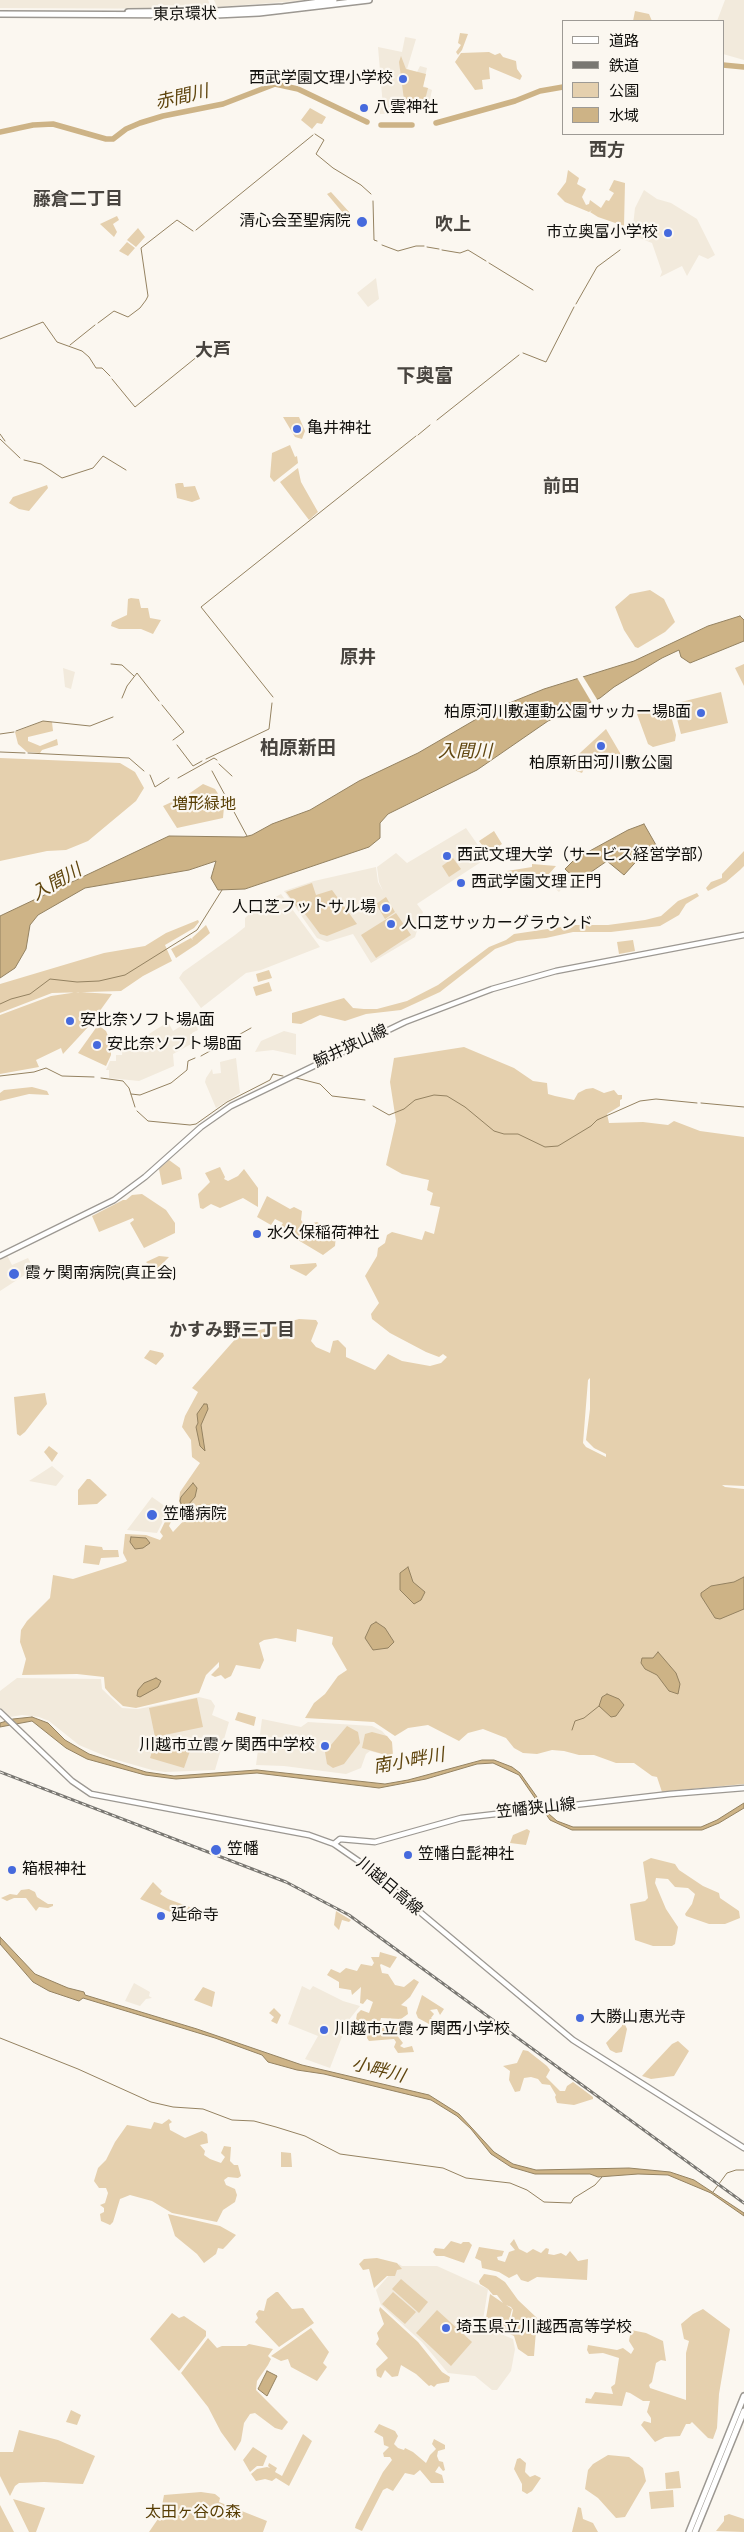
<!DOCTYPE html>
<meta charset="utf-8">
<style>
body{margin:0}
#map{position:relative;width:744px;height:2532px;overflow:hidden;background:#fbf7f0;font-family:"Sofia Sans Condensed","Noto Sans JP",sans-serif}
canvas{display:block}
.legend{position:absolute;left:562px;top:20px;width:162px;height:115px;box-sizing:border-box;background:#fbf7f0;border:1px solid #9d9a95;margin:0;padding:6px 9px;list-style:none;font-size:15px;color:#100f0c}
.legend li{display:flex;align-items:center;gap:10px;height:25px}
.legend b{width:25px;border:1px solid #9d9a95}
</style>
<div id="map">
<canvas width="744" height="2532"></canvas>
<ul class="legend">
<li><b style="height:6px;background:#fff"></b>道路</li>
<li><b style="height:6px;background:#797772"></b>鉄道</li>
<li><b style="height:14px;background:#e5d0ae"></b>公園</li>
<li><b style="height:14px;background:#cdb386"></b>水域</li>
</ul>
</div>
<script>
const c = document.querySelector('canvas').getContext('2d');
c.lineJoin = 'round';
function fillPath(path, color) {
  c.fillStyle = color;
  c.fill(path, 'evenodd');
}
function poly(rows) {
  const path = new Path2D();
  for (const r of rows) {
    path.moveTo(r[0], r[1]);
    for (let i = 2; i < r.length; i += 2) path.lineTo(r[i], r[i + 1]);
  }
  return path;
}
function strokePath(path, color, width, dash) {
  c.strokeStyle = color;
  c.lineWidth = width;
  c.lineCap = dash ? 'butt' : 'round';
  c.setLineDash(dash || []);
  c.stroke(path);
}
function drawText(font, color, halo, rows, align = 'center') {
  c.font = font + ' "Sofia Sans Condensed","Noto Sans JP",sans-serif';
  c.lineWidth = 4.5;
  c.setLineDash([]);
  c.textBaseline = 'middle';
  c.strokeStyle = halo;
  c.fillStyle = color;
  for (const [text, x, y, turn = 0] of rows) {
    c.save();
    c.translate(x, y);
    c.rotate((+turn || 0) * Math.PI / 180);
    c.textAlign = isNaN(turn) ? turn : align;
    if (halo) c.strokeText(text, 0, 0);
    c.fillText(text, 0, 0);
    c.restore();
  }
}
fillPath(poly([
 [0,0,208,0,212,9,0,8],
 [214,0,312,0,217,7],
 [725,0,744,0,744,60,723,54,723,21,717,21],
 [405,37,416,39,407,69,417,72,420,66,427,68,423,86,432,90,428,108,417,104,405,107,398,113,380,114,380,108,383,107,378,47,402,52],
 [644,190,657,199,671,203,697,219,715,255,708,259,699,255,687,276,682,266,660,277,662,272,652,243,632,235,635,208],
 [376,278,379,299,368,307,357,293],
 [63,668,75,672,71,689,65,687],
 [466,828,487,858,417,904,423,912,415,937,371,963,353,934,327,942,317,938,284,891,314,881,376,867,378,882,383,891,379,882,377,867,396,853,407,863],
 [560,871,569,880,559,892,549,883],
 [281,894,320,947,261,970,246,973,201,1008,179,978,183,972,235,935,245,927,245,918,257,907],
 [195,1021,198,1030,192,1033,193,1043,173,1054,174,1066,139,1081,109,1078,109,1070,106,1070,110,1061,116,1061,116,1055,122,1055,123,1046,125,1044,133,1044,168,1022,173,1031,186,1023],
 [284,1031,296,1034,296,1055,273,1050,255,1052,261,1041],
 [236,1058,240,1093,216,1108,205,1082,206,1078,212,1069,213,1074,221,1073,220,1062],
 [7,1255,12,1265,28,1258,34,1269,0,1291,0,1259],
 [52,1466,64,1476,56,1486,29,1481],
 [152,1497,169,1509,157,1533,127,1530],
 [17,1678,101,1679,102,1689,122,1708,138,1709,199,1697,211,1700,215,1706,212,1715,229,1722,215,1770,165,1772,152,1770,110,1758,79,1745,49,1721,39,1717,22,1715,10,1717,0,1708,0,1691],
 [262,1719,301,1727,308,1722,372,1726,382,1731,392,1742,393,1757,370,1751,366,1754,361,1768,346,1774,284,1766,256,1765],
 [134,1983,150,1992,149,1996,152,1998,146,1999,140,2006,125,2001],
 [302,1986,310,1990,313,1986,343,2001,360,2006,348,2021,330,2068,305,2059,318,2036,288,2024],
 [399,2264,402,2266,437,2266,488,2289,482,2326,513,2339,515,2349,511,2371,497,2390,492,2390,475,2376,448,2373,422,2342,381,2305,376,2290]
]), '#f2eadc');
fillPath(poly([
 [635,11,649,14,652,21,633,21],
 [460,33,468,34,462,50,458,55,456,52,461,45,458,43],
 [489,52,495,55,500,53,503,57,516,61,517,69,522,76,520,80,489,67,490,79,482,80,483,89,475,90,455,62,461,53],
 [401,56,406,69,426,74,423,87,428,88,424,104,417,103,405,107,399,62],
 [310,108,326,117,322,124,317,123,312,129,301,120],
 [568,170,579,178,577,184,586,189,582,197,586,205,589,204,590,200,601,208,606,200,609,201,614,193,609,190,614,180,625,183,624,226,598,217,590,212,592,210,589,212,565,202,557,194,566,182],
 [331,192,351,214,348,219,327,194],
 [117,216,119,220,113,224,117,232,114,237,100,224],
 [138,228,145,237,136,247,127,240],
 [127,242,135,248,128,256,119,251],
 [283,417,299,417,305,431,302,439,295,437],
 [290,445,295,457,297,456,298,463,274,482,270,477,272,453],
 [298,468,301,482,318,512,309,520,280,482],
 [178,483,183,483,184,487,195,486,200,499,192,502,177,498,175,484],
 [47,485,48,488,29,511,19,509,9,503,13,497],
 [650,590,664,599,675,622,665,632,638,648,635,647,624,630,615,607,630,594],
 [131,598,139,599,141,608,148,608,150,618,161,620,153,634,141,629,119,629,111,626,112,622,127,615,128,599],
 [744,664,744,686,735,668],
 [721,692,728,723,681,734,673,704],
 [664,705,670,712,676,735,675,741,653,747,648,744,637,714,640,711],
 [43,721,52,722,53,731,28,737,28,741,40,746,57,739,58,745,42,750,40,753,27,752,18,744,15,732],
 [606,729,626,763,591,770,584,769,582,773,568,768,568,764],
 [0,758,120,763,135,772,144,788,136,801,88,841,66,850,47,851,0,861],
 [203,784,215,789,222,800,224,807,223,818,177,828,163,806,187,795],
 [494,831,502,844,488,853,479,841],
 [744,851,744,866,740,870,726,882,708,891,706,888,711,882,722,878,722,874],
 [453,858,461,869,449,877,442,866],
 [532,864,556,866,541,883,536,878,527,888,507,871,532,867],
 [312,883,316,895,332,890,357,924,327,936,320,934,302,910,300,911,286,892],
 [697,893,699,896,686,904,679,915,660,926,611,932,573,932,546,938,517,941,495,949,440,992,401,1010,366,1014,345,1021,320,1015,301,1024,292,1023,292,1013,344,998,353,1008,364,1009,377,1009,407,1001,438,985,489,947,506,940,514,934,575,925,608,925,645,920,661,916,678,901],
 [386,897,395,912,385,919,376,904],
 [396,913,411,935,376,958,361,935],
 [198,920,199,922,194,928,165,945,172,961,143,976,121,991,52,993,0,1013,0,984,104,953,145,946,166,933],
 [206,925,210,933,197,944,176,958,171,949,191,938,193,940,192,938],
 [633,940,635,951,619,954,617,942],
 [269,970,272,978,258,982,256,974],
 [269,982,272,991,256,996,253,987],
 [78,992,112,994,89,1026,63,1054,61,1048,36,1060,39,1067,0,1074,0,1015,51,996],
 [98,1025,106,1031,111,1043,111,1055,106,1066,78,1053],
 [464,1047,514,1068,533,1081,547,1083,548,1094,555,1096,574,1100,578,1093,586,1089,593,1088,604,1093,614,1090,618,1095,622,1095,622,1099,620,1100,620,1106,607,1114,609,1123,643,1122,668,1125,674,1121,700,1131,744,1137,744,1486,722,1485,725,1487,744,1489,744,1784,662,1792,657,1777,652,1776,634,1763,616,1763,594,1755,579,1755,564,1751,552,1750,537,1754,523,1753,514,1748,506,1738,483,1729,468,1733,459,1741,428,1725,408,1728,395,1736,374,1722,305,1718,314,1703,325,1694,338,1676,347,1670,332,1644,333,1637,297,1629,296,1642,276,1638,264,1640,259,1643,264,1660,260,1669,236,1665,231,1676,225,1679,221,1675,215,1677,211,1675,219,1667,219,1662,206,1675,199,1693,136,1708,123,1706,111,1695,105,1688,104,1677,77,1674,22,1675,26,1659,20,1642,21,1630,27,1621,50,1598,53,1575,73,1579,123,1563,127,1561,123,1553,125,1534,146,1535,160,1540,163,1536,160,1532,172,1507,177,1506,177,1509,169,1526,173,1532,189,1515,186,1513,190,1508,181,1507,179,1501,180,1492,200,1463,192,1457,191,1440,182,1427,185,1416,198,1392,192,1388,238,1336,299,1319,316,1320,318,1323,311,1341,316,1347,330,1353,333,1341,338,1340,346,1348,346,1357,375,1370,388,1354,402,1361,430,1366,441,1363,447,1357,443,1354,439,1357,426,1352,390,1333,372,1319,371,1314,379,1303,365,1276,377,1256,378,1248,385,1243,387,1235,392,1232,422,1240,425,1231,434,1234,440,1207,430,1205,433,1193,427,1190,429,1180,402,1174,386,1165,396,1121,390,1082,394,1058],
 [590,1378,590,1409,586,1440,594,1448,606,1454,606,1457,586,1447,583,1443,588,1380],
 [32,1087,47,1091,49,1095,29,1094,0,1101,0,1093,4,1090],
 [169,1160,180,1168,182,1179,162,1185,159,1169],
 [220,1167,225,1177,224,1179,228,1181,238,1176,244,1169,258,1188,258,1207,243,1198,220,1208,211,1204,203,1209,200,1208,198,1194,210,1182,205,1173],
 [142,1194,166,1210,175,1223,175,1233,144,1248,130,1223,134,1220,133,1218,99,1232,92,1216,123,1200,126,1200,132,1195],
 [267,1196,290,1209,294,1207,302,1211,301,1220,305,1225,317,1222,333,1232,336,1235,335,1246,323,1255,293,1237,289,1230,281,1230,280,1227,283,1223,275,1219,271,1225,257,1217],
 [159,1256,169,1257,155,1271,146,1262],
 [316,1263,317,1266,306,1276,290,1268,290,1265],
 [150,1350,163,1353,164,1356,156,1365,144,1358],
 [45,1393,47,1404,25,1432,20,1436,17,1434,14,1397],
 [49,1446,58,1453,52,1462,44,1452],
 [87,1479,90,1479,107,1495,97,1504,78,1505,78,1490],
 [85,1545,102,1547,103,1550,118,1550,119,1557,101,1558,99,1565,83,1563],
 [197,1698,203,1727,155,1737,149,1708],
 [238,1712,256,1717,254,1726,235,1720],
 [347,1726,358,1732,360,1743,344,1764,333,1768,327,1764,325,1752],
 [372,1732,387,1736,392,1742,393,1757,362,1748,365,1734],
 [156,1739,190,1751,184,1768,150,1758],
 [527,1829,530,1831,526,1845,510,1843,513,1835],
 [651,1858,675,1864,679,1870,703,1886,719,1893,720,1898,739,1911,740,1918,725,1924,709,1924,686,1916,685,1914,692,1904,695,1894,688,1888,675,1887,668,1879,656,1878,655,1883,666,1909,678,1927,675,1944,672,1946,653,1946,635,1940,630,1904,645,1901,648,1898,643,1862],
 [153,1882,162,1891,160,1894,168,1899,195,1909,191,1921,140,1899],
 [29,1889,35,1892,37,1897,48,1904,53,1904,53,1906,48,1908,39,1907,36,1911,26,1898,14,1898,7,1901,1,1898,10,1894,17,1895,21,1890],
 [336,1911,351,1920,349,1922,342,1920,339,1930,334,1925],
 [380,1952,397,1957,390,1968,381,1964,380,1965,382,1973,388,1974,395,1985,404,1987,414,1979,419,1982,410,1997,401,2005,407,2007,408,2014,401,2019,381,2018,379,2024,380,2028,390,2028,401,2023,402,2025,398,2027,396,2034,403,2043,400,2046,404,2048,412,2046,414,2052,398,2053,394,2047,396,2042,394,2039,369,2041,367,2038,368,2031,363,2031,359,2037,353,2036,357,2014,361,2010,369,2013,373,2002,367,1999,363,2004,360,2003,361,1987,352,1995,351,1990,339,1988,339,1982,327,1975,331,1969,340,1973,346,1968,357,1971,361,1964,372,1966,374,1963,371,1957,379,1957],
 [203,1987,215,1992,212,2007,194,2000],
 [422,1995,444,2009,440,2015,437,2009,430,2010,434,2014,431,2018,439,2025,444,2026,447,2023,446,2028,438,2029,418,2018,416,2013],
 [274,2008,281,2015,277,2024,271,2021,274,2017,269,2013],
 [622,2018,627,2029,622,2052,616,2053,610,2050,606,2043,622,2026],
 [678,2041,689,2051,674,2076,651,2079,642,2076,672,2044],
 [523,2050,528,2051,547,2066,550,2070,546,2077,560,2091,565,2091,567,2086,573,2082,593,2097,593,2099,574,2105,557,2103,555,2097,556,2095,550,2085,542,2084,538,2079,531,2077,524,2078,520,2091,515,2092,509,2080,510,2071,503,2066,517,2063],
 [169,2119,172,2122,169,2124,170,2130,185,2138,202,2131,207,2134,208,2143,200,2145,205,2151,204,2155,210,2159,221,2163,225,2157,221,2153,224,2146,231,2147,230,2161,234,2165,238,2165,241,2176,238,2178,228,2177,224,2180,226,2185,235,2189,237,2195,235,2202,223,2210,217,2222,172,2213,152,2201,130,2195,120,2199,113,2222,110,2225,101,2221,100,2214,104,2212,104,2208,100,2205,105,2203,108,2193,106,2188,99,2188,94,2181,98,2168,106,2160,115,2142,127,2125,151,2129,154,2122,162,2124],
 [281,2152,291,2153,292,2167,281,2167],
 [168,2214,220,2226,236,2235,227,2245,223,2249,218,2248,216,2254,204,2263,197,2254,175,2236],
 [514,2239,519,2249,527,2253,533,2249,541,2253,546,2248,549,2249,548,2254,554,2255,561,2253,566,2256,570,2251,578,2261,588,2259,587,2280,537,2277,528,2282,521,2280,517,2274,509,2278,499,2272,482,2268,481,2261,475,2258,479,2247,504,2251,502,2256,497,2257,498,2260,505,2262,509,2252,515,2250,510,2244],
 [451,2241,461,2244,463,2242,469,2242,472,2245,464,2263,444,2256,436,2256,433,2252,435,2248,444,2249],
 [377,2258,397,2263,402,2269,397,2270,395,2276,387,2276,374,2288,369,2269,363,2270,359,2264,364,2259],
 [484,2274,496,2276,505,2282,518,2300,537,2318,534,2356,528,2356,518,2349,514,2336,508,2333,513,2310,511,2307,506,2305,512,2309,506,2332,485,2324,490,2294,503,2303,497,2295,493,2295,488,2289,480,2284,479,2281],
 [401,2279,428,2302,419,2313,392,2289],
 [276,2292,278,2292,292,2309,303,2308,314,2323,279,2347,255,2322,258,2318,256,2314,259,2310,264,2311,267,2299],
 [393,2292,416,2312,405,2324,382,2304],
 [380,2307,418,2342,442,2372,450,2377,449,2382,437,2384,434,2387,431,2385,429,2386,416,2374,401,2365,398,2376,392,2377,385,2370,381,2378,377,2376,376,2369,388,2358,376,2344,379,2339,377,2333,384,2324,379,2310],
 [703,2309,730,2329,719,2394,717,2428,713,2439,708,2438,692,2422,690,2424,686,2424,680,2436,665,2437,655,2442,641,2425,644,2421,651,2423,651,2418,647,2412,650,2401,643,2401,630,2393,626,2392,622,2406,585,2403,586,2398,591,2399,595,2392,613,2394,611,2387,615,2384,619,2358,603,2353,589,2354,587,2350,588,2345,617,2350,623,2348,631,2354,634,2349,629,2341,631,2330,646,2333,663,2341,666,2361,661,2360,656,2363,652,2382,649,2385,650,2388,686,2400,686,2353,689,2341,684,2339,681,2324,693,2314],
 [437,2310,472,2342,451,2366,416,2333],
 [172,2313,179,2318,184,2316,206,2331,206,2336,179,2371,150,2339],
 [311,2328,329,2352,323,2363,327,2367,317,2381,291,2367,288,2359,281,2361,271,2356],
 [208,2338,217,2348,222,2346,246,2346,249,2344,273,2349,268,2356,271,2359,268,2365,257,2381,256,2390,288,2422,282,2430,275,2428,255,2413,250,2414,244,2423,241,2441,235,2451,221,2432,208,2407,181,2373],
 [71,2410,81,2415,77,2425,66,2422],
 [379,2424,395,2431,398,2436,394,2444,398,2448,404,2450,405,2448,413,2452,426,2463,430,2455,436,2449,432,2444,434,2439,445,2445,445,2449,438,2451,437,2456,439,2461,443,2462,445,2470,443,2471,439,2466,435,2472,442,2475,444,2483,431,2483,420,2470,414,2475,405,2473,393,2491,387,2488,383,2490,362,2531,355,2528,356,2524,383,2472,392,2460,390,2457,384,2457,383,2453,389,2447,384,2445,383,2437,374,2432],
 [19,2430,58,2440,95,2456,83,2484,44,2482,19,2483,15,2486,10,2496,0,2476,0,2452,13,2452],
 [303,2434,312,2441,289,2486,276,2478,272,2481,265,2479,256,2481,251,2474,257,2469,267,2467,270,2468,268,2466,269,2463,277,2468,275,2472,282,2476],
 [253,2447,267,2456,263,2466,257,2466,250,2472,243,2460],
 [608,2455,629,2457,643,2468,646,2481,625,2517,616,2518,598,2498,585,2489,588,2470,593,2464],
 [520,2458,526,2463,525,2472,530,2477,535,2475,541,2478,532,2491,527,2494,522,2491,522,2484,514,2469,517,2459],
 [679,2471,681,2488,666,2489,665,2473],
 [673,2490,674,2507,651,2509,649,2492],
 [201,2492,215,2494,220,2498,219,2502,267,2521,263,2532,149,2532,160,2516,164,2495],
 [13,2499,45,2508,36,2532,29,2532],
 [0,2505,14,2532,0,2532],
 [578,2507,581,2508,583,2519,593,2523,598,2532,572,2532],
 [729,2514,744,2519,744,2532,716,2531,724,2521,724,2516]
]), '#e5d0ae');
const water = poly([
 [740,616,744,620,744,641,690,663,681,657,679,650,662,658,614,687,600,698,548,721,477,770,388,814,380,823,380,838,369,847,245,889,218,890,211,878,216,861,189,870,85,888,38,915,30,925,26,949,15,968,0,978,0,916,169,836,244,837,252,835,272,824,310,810,359,781,418,753,492,710,544,689,634,661,708,626,740,616],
 [644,824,656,845,642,855,624,875,607,861,578,881,565,869,575,859,628,830,644,824],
 [204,1404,207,1404,208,1409,201,1425,205,1451,200,1446,196,1427,198,1423,197,1414,204,1404],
 [193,1483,197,1488,195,1497,188,1505,182,1506,180,1501,181,1497,193,1483],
 [131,1537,146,1538,150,1543,143,1548,135,1549,130,1542,131,1537],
 [408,1567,413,1582,425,1592,421,1600,414,1604,400,1590,400,1573,408,1567],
 [744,1577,744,1609,720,1619,715,1618,701,1596,701,1593,711,1586,734,1582,744,1577],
 [376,1622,385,1628,394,1642,388,1648,373,1650,365,1638,371,1625,376,1622],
 [658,1652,676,1673,680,1684,678,1694,669,1691,657,1675,645,1669,641,1663,642,1658,653,1658,658,1652],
 [156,1678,161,1681,158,1687,140,1697,137,1696,138,1690,144,1683,156,1678],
 [607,1694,619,1699,624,1705,616,1716,611,1717,599,1706,602,1697,607,1694],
 [32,1717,48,1723,65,1740,89,1754,146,1772,174,1776,257,1770,385,1784,408,1780,482,1760,494,1760,512,1767,520,1773,549,1814,557,1821,573,1827,701,1827,717,1820,744,1803,744,1808,719,1823,702,1830,572,1830,550,1820,519,1775,493,1763,477,1764,426,1779,379,1788,257,1773,176,1779,145,1775,87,1759,66,1748,32,1721,0,1727,0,1723,13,1719,32,1717],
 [0,1937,35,1974,68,1988,84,1992,85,1995,197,2029,302,2065,429,2095,459,2114,494,2152,513,2164,536,2170,629,2168,670,2172,694,2180,744,2213,744,2216,711,2193,668,2175,638,2174,598,2177,590,2174,535,2174,511,2167,491,2154,471,2129,457,2116,431,2100,324,2074,297,2070,268,2062,262,2055,215,2038,83,1998,79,2001,49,1991,33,1982,0,1944,0,1937],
 [267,2371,277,2376,267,2396,258,2389,267,2371]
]);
fillPath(water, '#cdb386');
strokePath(water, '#948261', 1);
fillPath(poly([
 [582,675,598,701,592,703,576,676]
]), '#fbf7f0');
strokePath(poly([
 [315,134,324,140,316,154,333,168,361,185,371,194],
 [373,201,374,240,377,241],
 [196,230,313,135],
 [382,245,398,251,416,246,424,246],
 [427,247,439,249],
 [442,250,460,253,468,250,486,261],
 [489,263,533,290],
 [576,304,597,267,620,250],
 [98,323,114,311,128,317,140,308,146,300,148,296,141,248,177,220,193,231],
 [0,339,43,322,57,342,82,351,89,357,96,368,102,368,110,376],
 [70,345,95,325],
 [523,353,546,362,574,307],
 [112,379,135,407,214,343],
 [437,420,519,355],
 [0,434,5,441],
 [418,435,430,425],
 [0,439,20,458],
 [24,460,41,464,62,478,93,468,103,456,126,470],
 [111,664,122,665,134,676],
 [273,697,201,607,416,436],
 [122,698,127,686,137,673,159,701],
 [162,705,184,732,173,740],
 [16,731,43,721,90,726,113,717],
 [0,734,14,732],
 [177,745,193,766,202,761],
 [0,752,25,753],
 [28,753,129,758,144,771],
 [206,759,269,729,272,703],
 [219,764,232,776],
 [212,771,247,836],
 [150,775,155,787,169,778],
 [178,778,214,758,217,760],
 [0,1004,11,999,30,994,50,979,77,982,99,981,125,975,197,930,222,890],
 [201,1056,251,1028],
 [0,1076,34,1072,46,1068,62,1076,94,1077],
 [101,1078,123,1081,129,1088,135,1107],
 [296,1078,320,1084,332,1096,365,1100],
 [131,1094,140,1095,171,1083,187,1070,188,1061,195,1058],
 [701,1103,744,1107],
 [373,1106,389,1115,404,1109,415,1100,434,1095,447,1096,465,1107,494,1131,504,1134,518,1134,545,1147,558,1146,591,1126,597,1120,640,1101,656,1099,697,1103],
 [137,1111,148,1121,190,1125,196,1124,227,1102,270,1080,273,1074,283,1076],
 [572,1730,575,1721,584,1718,599,1706],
 [0,2038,78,2069,151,2102,173,2107,203,2109,232,2120,254,2121,276,2127,305,2136,340,2154,443,2168,466,2178,510,2183,527,2190,544,2202,571,2203,574,2198,595,2185,602,2177],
 [713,2192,727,2173,736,2170,744,2170]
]), '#948261', 1);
strokePath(poly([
 [723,65,744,67],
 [436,123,515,101,540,91,563,87],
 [381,125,412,125],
 [0,132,33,125,53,124,106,139,113,139,126,129,140,123,163,116,223,104,275,84,298,89,367,122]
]), '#cdb386', 5.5);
const major = poly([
 [0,1256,114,1200,145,1177,201,1127,231,1106,405,1022,492,989,556,971,744,935],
 [0,1712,72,1781,91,1794,309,1835,334,1844,360,1862,573,2040,744,2148],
 [334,1844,340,1839,375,1842,461,1818,670,1794,744,1788]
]);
const highway = poly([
 [128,12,215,11,283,7,334,0],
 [0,14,216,15,259,13,369,0],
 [689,2532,744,2396],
 [695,2532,744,2411]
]);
strokePath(major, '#9c9892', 7);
strokePath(highway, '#9c9892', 8);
strokePath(major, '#fff', 4.5);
strokePath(highway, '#fff', 5);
const rail = poly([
 [0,1772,286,1882,349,1915,744,2203]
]);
strokePath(rail, '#797772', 3);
strokePath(rail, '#fbf7f0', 1, [4]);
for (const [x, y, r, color] of [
 [403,79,5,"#466add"],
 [364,108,5,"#466add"],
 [362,222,6,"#466add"],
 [668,233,5,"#466add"],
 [297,429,5,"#466add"],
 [701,713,5,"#466add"],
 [601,746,5,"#466add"],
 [447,856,5,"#466add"],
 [461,883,5,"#466add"],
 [386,908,5,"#466add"],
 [391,924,5,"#466add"],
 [70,1021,5,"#466add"],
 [97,1045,5,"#466add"],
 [257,1234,5,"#466add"],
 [14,1274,6,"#466add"],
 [152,1515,6,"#466add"],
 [325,1746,5,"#466add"],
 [216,1850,6,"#466add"],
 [408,1855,5,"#466add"],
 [12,1870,5,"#466add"],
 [161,1916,5,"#466add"],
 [580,2018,5,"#466add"],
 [324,2030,5,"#466add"],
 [446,2328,5,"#466add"]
]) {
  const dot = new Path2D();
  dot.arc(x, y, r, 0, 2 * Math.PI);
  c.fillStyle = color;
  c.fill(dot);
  strokePath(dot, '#fbf7f0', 2);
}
drawText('16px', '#100f0c', '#fbf7f0', [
 ["東京環状",185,15,-1],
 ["鯨井狭山線",351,1047,-25],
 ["笠幡狭山線",536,1809,-6],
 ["川越日高線",389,1887,40]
]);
drawText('16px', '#100f0c', '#fbf7f0', [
 ["西武学園文理小学校",393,79,"right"],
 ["八雲神社",374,108],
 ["清心会至聖病院",351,222,"right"],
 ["市立奥富小学校",658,233,"right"],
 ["亀井神社",307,429],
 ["柏原河川敷運動公園サッカー場B面",691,713,"right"],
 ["柏原新田河川敷公園",601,764,"center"],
 ["西武文理大学（サービス経営学部）",457,856],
 ["西武学園文理 正門",471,883],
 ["人口芝フットサル場",376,908,"right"],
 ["人口芝サッカーグラウンド",401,924],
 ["安比奈ソフト場A面",80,1021],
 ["安比奈ソフト場B面",107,1045],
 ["水久保稲荷神社",267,1234],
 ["霞ヶ関南病院(真正会)",25,1274],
 ["笠幡病院",163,1515],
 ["川越市立霞ヶ関西中学校",315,1746,"right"],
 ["笠幡",227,1850],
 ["笠幡白髭神社",418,1855],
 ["箱根神社",22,1870],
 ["延命寺",171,1916],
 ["大勝山恵光寺",590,2018],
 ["川越市立霞ヶ関西小学校",334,2030],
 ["埼玉県立川越西高等学校",456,2328]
], 'left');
drawText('16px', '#583e04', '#fbf7f0', [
 ["増形緑地",204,805],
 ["太田ヶ谷の森",193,2513]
]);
drawText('italic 18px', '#60460f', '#fbf7f0', [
 ["赤間川",182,98,-13],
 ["入間川",465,752],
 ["入間川",57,883,-30],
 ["南小畔川",409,1762,-10],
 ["小畔川",378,2071,14]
]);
drawText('bold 18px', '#48443f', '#fbf7f0', [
 ["西方",607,151],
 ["藤倉二丁目",78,200],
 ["吹上",453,225],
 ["大芦",213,351],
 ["前田",561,487],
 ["原井",358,658],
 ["かすみ野三丁目",232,1331]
]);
drawText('bold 19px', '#48443f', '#fbf7f0', [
 ["下奥富",425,377],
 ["柏原新田",298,749]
]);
</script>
